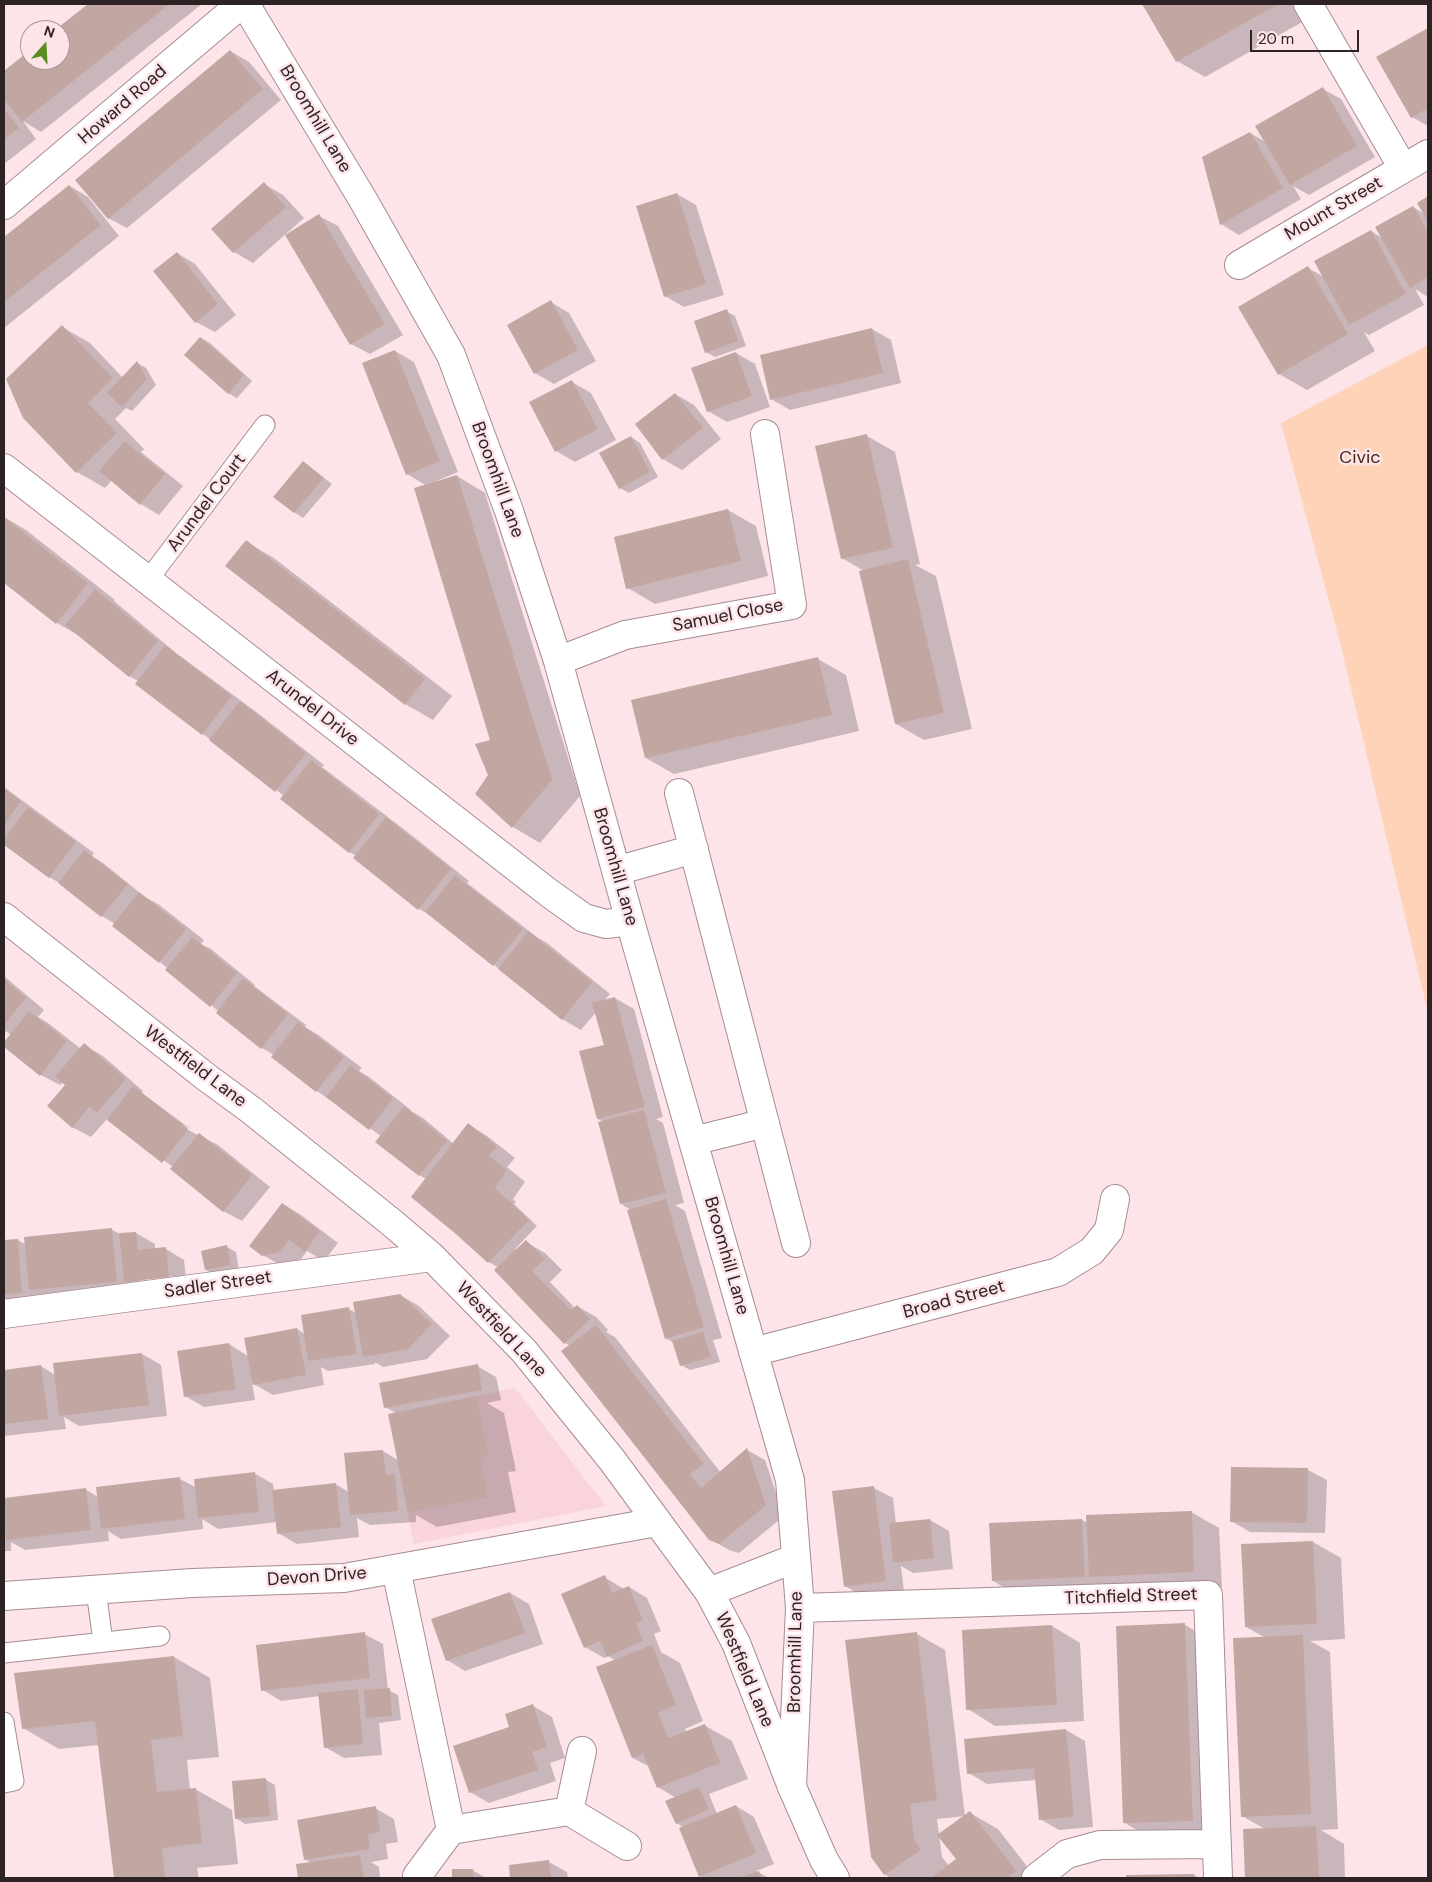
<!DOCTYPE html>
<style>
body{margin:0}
#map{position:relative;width:1432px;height:1882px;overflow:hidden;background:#fce4e9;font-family:"DM Sans",sans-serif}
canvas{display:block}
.frame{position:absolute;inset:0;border:5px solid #2d2325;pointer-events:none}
.north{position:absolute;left:20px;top:20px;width:50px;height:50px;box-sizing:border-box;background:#fce4e9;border:1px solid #a9979b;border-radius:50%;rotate:19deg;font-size:14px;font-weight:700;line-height:20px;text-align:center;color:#2d2325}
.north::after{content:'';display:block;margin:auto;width:18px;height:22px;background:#5c8d23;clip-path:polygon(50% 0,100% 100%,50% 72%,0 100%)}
.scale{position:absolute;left:1250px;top:30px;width:109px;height:22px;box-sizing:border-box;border:2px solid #2d2325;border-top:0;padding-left:6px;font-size:15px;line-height:18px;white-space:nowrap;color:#2d2325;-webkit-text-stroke:4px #fce4e9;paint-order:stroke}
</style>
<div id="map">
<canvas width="1432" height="1882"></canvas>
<div class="frame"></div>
<div class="north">N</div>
<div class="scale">20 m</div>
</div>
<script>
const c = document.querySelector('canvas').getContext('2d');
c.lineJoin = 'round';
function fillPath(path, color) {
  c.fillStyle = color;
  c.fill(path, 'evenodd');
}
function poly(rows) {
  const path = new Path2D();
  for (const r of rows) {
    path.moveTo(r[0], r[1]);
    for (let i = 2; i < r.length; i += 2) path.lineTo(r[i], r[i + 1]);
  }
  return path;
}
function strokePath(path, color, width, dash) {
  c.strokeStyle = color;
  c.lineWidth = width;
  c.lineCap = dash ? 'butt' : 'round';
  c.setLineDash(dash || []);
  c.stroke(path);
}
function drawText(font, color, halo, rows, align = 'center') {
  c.font = font + ' "DM Sans",sans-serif';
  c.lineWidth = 5;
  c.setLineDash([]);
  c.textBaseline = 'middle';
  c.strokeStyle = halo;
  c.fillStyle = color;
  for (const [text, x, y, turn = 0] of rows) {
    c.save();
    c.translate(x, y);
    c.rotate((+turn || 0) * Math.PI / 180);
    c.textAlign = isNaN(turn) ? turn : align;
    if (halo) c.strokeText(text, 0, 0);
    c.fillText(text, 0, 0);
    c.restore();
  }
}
fillPath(poly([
 [515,1388,606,1506,414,1544,388,1414]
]), '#fad4dc');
fillPath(poly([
 [1428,345,1428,1013,1340,642,1281,423]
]), '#fed3b7');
fillPath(poly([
 [90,4,202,4,41,132,23,121,36,139,4,164,4,72,30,51,30,60,60,60,60,30,57,30],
 [1143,4,1294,4,1304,21,1205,77,1177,61],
 [1428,29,1428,126,1412,117,1378,58],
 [230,51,249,62,281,100,127,228,108,218],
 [1323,89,1341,99,1375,157,1309,195,1293,186,1301,199,1239,235,1221,224,1250,133,1266,142],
 [264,184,283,195,304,218,253,263,234,252,213,229],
 [70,186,88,197,119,236,4,328,4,239],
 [677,194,696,205,724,295,684,307,665,296],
 [1428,198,1428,297,1415,289,1424,305,1369,335,1364,332,1375,351,1307,390,1279,374,1308,268,1324,277,1371,231,1384,239,1413,207,1425,214,1418,204],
 [319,216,338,226,403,335,370,354,351,344],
 [177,253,195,264,236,315,215,332,196,322],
 [551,302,569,313,596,361,554,384,535,373],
 [726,311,735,316,746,346,715,357,706,352],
 [62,327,90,343,123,378,137,363,146,368,156,385,132,411,126,408,115,419,144,449,141,452,183,486,159,515,141,504,112,480,105,488,77,472],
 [872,329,891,340,901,383,790,410,771,399],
 [201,338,210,343,252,381,237,398,228,393],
 [395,351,414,362,458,472,436,481,436,483,457,476,485,493,580,796,540,843,513,827,476,794,490,775,491,741,427,486,407,474],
 [736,353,755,364,770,407,727,422,708,411],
 [572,382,591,393,616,440,575,462,556,451],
 [675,394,694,405,721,439,682,470,663,459],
 [867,436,895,452,920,564,915,565,936,576,972,729,924,740,896,724,864,571,842,558],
 [631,437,640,443,658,477,629,493,620,488],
 [303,462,332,484,303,518,294,512],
 [728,510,756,526,768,576,655,604,628,588],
 [4,517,26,530,115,600,114,601,176,653,259,714,324,765,322,767,405,830,469,881,467,883,537,937,547,943,610,994,604,1001,615,998,634,1009,663,1117,656,1119,663,1123,684,1203,675,1205,685,1211,722,1338,713,1340,720,1362,690,1370,681,1365,674,1343,666,1338,631,1210,621,1204,604,1122,598,1119,605,1045,596,1012,581,1030,562,1019,434,917,419,909,355,858,357,856,349,852,284,796,203,734,138,681,129,676,83,638,57,623,4,582],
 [246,542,274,558,452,696,433,720,405,704],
 [818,659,846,675,859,731,674,774,646,758],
 [4,787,94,853,92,856,103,863,145,897,158,904,204,940,201,944,211,949,255,985,254,986,306,1025,305,1027,317,1034,362,1068,359,1071,369,1077,411,1110,411,1111,423,1118,454,1144,469,1125,487,1136,515,1158,507,1167,525,1182,513,1199,516,1202,514,1204,537,1226,515,1249,517,1250,526,1242,545,1253,562,1270,550,1282,575,1308,577,1306,596,1317,608,1330,606,1332,615,1337,721,1473,747,1450,765,1460,784,1516,739,1553,729,1550,710,1539,571,1346,565,1343,499,1268,489,1262,458,1234,426,1179,419,1175,381,1136,317,1091,273,1056,274,1055,262,1048,115,924,102,916,63,885,49,877,4,843,6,839,4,838],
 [4,976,44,1010,38,1017,48,1023,81,1049,84,1045,103,1056,143,1091,142,1093,192,1130,183,1125,182,1127,218,1145,270,1187,242,1221,223,1211,173,1167,107,1119,91,1137,72,1127,67,1085,63,1082,60,1085,41,1075,4,1045,11,1035,6,1031,4,1034],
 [283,1204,301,1215,338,1243,324,1261,307,1251,298,1263,282,1266,263,1255],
 [112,1230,120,1234,136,1233,155,1244,155,1250,166,1249,184,1260,187,1288,49,1300,40,1295,41,1303,4,1306,4,1241,18,1240,26,1245],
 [175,1276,175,1278,141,1281,141,1279],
 [227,1247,236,1252,239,1270,215,1275,206,1270],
 [400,1295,419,1306,450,1336,427,1359,383,1367,375,1362,375,1364,328,1371,321,1367,324,1385,273,1395,252,1383,255,1400,204,1407,185,1396,229,1344,248,1356,297,1329,305,1334,349,1309,356,1313],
 [142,1354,161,1365,167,1416,79,1426,64,1417,66,1429,4,1436,4,1371,41,1366,55,1375],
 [477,1366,496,1377,501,1400,487,1403,504,1413,516,1471,508,1472,516,1512,437,1527,416,1515,416,1522,370,1525,357,1518,359,1537,297,1544,278,1533,277,1522,218,1529,202,1519,203,1529,121,1539,108,1531,109,1541,25,1550,11,1542,11,1551,4,1551,4,1499,85,1489,98,1497,180,1479,197,1488,254,1473,273,1484,274,1491,335,1484,349,1492,383,1451,398,1460,396,1413,385,1407],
 [1308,1470,1327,1480,1325,1533,1250,1532,1231,1521],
 [874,1488,893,1498,896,1524,930,1520,949,1531,953,1569,913,1573,901,1566,904,1592,864,1597,845,1586],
 [1191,1512,1219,1528,1222,1587,1119,1592,1103,1583,1103,1587,1012,1592,993,1581,1082,1520,1088,1523],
 [1313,1542,1341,1558,1345,1639,1310,1641,1330,1652,1338,1829,1321,1830,1344,1844,1345,1878,1246,1878,1244,1830,1265,1829,1242,1816,1266,1638,1246,1627],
 [604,1577,624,1589,629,1587,647,1598,661,1631,654,1634,661,1652,680,1663,703,1721,685,1729,687,1732,704,1725,732,1741,748,1779,709,1794,717,1814,736,1806,754,1817,774,1864,756,1871,769,1878,704,1878,700,1876,684,1828,677,1823,676,1798,658,1787,650,1767,633,1758,597,1668,616,1661,608,1656,604,1658,585,1647],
 [510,1593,529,1604,543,1644,465,1671,447,1660],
 [1185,1625,1213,1641,1220,1836,1152,1839,1125,1823],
 [1052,1626,1080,1643,1084,1721,995,1726,968,1709],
 [364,1634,383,1644,388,1690,398,1695,401,1720,379,1723,382,1755,344,1758,325,1747,320,1696,281,1701,263,1690],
 [917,1634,945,1650,965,1816,937,1819,942,1857,949,1866,958,1859,970,1813,998,1829,1036,1878,891,1878,884,1874],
 [174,1657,210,1678,219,1757,187,1760,190,1790,195,1789,232,1810,238,1864,197,1868,199,1878,115,1878,99,1745,59,1749,23,1728],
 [533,1706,552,1717,565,1758,550,1763,556,1781,489,1803,470,1792,511,1728],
 [1066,1730,1085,1741,1093,1827,1059,1830,1040,1819,1036,1780,987,1784,969,1773],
 [266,1780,275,1785,278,1820,245,1824,236,1818],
 [375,1808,394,1819,398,1842,386,1844,388,1859,371,1862,379,1867,380,1878,299,1878,297,1865,311,1863,305,1859],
 [549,1862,567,1872,568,1878,512,1878,510,1866],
 [453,1870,472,1870,486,1878,453,1878],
 [1194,1875,1200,1878,1128,1878,1128,1876]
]), '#0003');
fillPath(poly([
 [88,4,170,4,22,122,4,100,4,71,30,50,30,60,60,60,60,30,55,30],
 [1142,4,1278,4,1176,62],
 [1428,28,1428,108,1411,118,1376,57],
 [230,50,263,89,108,219,75,180],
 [1323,87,1357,146,1290,185,1255,126],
 [4,109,19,128,4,139],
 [1250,132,1283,188,1220,225,1202,157],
 [264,182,286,207,233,253,211,229],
 [69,185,101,225,4,302,4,237],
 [677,193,706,284,664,297,636,206],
 [1428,196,1428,222,1417,203],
 [1413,206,1428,232,1428,277,1410,288,1375,227],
 [319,214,385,324,350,345,285,235],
 [1371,230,1406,294,1349,325,1314,261],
 [177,252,218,304,195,323,153,271],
 [1308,266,1348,334,1278,375,1238,307],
 [551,300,578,350,534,374,507,325],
 [727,309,738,341,705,353,694,321],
 [62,325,113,378,88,403,117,433,76,473,23,418,6,379],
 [872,328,883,373,770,400,760,355],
 [200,337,244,375,228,394,184,355],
 [395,350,440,461,406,475,362,363],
 [736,352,752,396,707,412,691,368],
 [137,361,147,379,122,407,107,393],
 [572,380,598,429,555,452,529,402],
 [675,393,703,428,662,460,635,424],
 [867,434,893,548,841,559,815,446],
 [631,436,650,472,619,489,599,453],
 [124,441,165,474,140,505,99,471],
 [303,461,324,478,294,513,273,497],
 [457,475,552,780,512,828,475,794,488,775,475,744,490,740,414,488],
 [728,509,741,561,626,589,614,537],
 [4,517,88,583,56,624,4,583],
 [246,540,425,679,405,705,225,566],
 [908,559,944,713,895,724,859,571],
 [95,589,158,641,129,677,65,625],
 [165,645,232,696,202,735,135,684],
 [818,657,832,715,645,758,631,700],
 [240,701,306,753,275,792,209,740],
 [311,760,379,814,349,853,280,799],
 [4,788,21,801,4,825],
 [28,807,76,842,49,878,4,845,4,839],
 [386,817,451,869,418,910,353,858],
 [84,850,128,884,101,917,58,883],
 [455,875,523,929,493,966,425,912],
 [139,892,186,929,159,963,112,926],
 [528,931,592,982,562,1020,498,969],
 [192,937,237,973,210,1007,165,970],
 [243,978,288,1014,261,1049,216,1013],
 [4,979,26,998,4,1025],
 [615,997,645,1107,597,1119,579,1051,604,1045,592,1003],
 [29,1011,67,1041,40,1076,4,1047,4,1042],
 [298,1022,344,1057,316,1092,271,1057],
 [84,1043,126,1079,97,1113,89,1107,72,1128,47,1106,65,1085,55,1077],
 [350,1065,393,1098,369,1130,326,1097],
 [133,1086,188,1129,162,1163,107,1120],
 [404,1106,447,1141,419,1176,375,1142],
 [644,1110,666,1193,620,1204,598,1122],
 [468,1123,497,1146,489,1156,507,1170,495,1188,529,1220,488,1263,457,1235,411,1197],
 [199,1133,252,1175,223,1212,170,1169],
 [666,1199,704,1327,665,1339,627,1210],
 [282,1203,320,1231,305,1252,289,1240,279,1252,262,1256,249,1246],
 [112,1228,117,1282,29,1290,24,1237],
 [136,1232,138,1250,166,1247,169,1277,124,1282,119,1233],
 [18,1239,22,1293,4,1294,4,1240],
 [526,1240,545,1259,532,1271,571,1310,577,1305,590,1319,564,1344,494,1270],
 [227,1245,231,1265,205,1270,201,1251],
 [400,1294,432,1324,408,1349,363,1357,353,1302],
 [349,1307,357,1354,308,1361,301,1315],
 [596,1325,704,1464,690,1474,701,1488,747,1448,766,1505,719,1544,709,1540,561,1351],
 [297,1328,306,1375,253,1385,244,1338],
 [703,1332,711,1357,680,1366,672,1341],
 [229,1343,236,1389,184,1397,177,1351],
 [142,1353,149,1405,59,1416,53,1363],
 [478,1364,482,1390,384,1408,379,1383],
 [41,1365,48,1419,4,1424,4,1370],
 [477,1396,488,1455,480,1457,488,1497,408,1512,388,1414],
 [383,1450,386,1475,395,1474,398,1511,350,1515,344,1453],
 [1231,1467,1308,1468,1307,1523,1230,1522],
 [255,1472,259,1512,198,1518,194,1479],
 [180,1477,185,1519,101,1529,96,1487],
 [336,1483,341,1527,277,1534,272,1490],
 [874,1486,886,1581,844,1587,832,1491],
 [86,1488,91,1530,6,1540,4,1498],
 [1192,1511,1194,1572,1089,1577,1086,1515],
 [930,1519,934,1558,893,1563,889,1523],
 [1082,1519,1085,1577,992,1581,989,1523],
 [1313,1541,1317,1624,1245,1627,1241,1544],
 [605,1575,612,1593,629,1586,643,1620,636,1623,643,1641,607,1657,600,1641,584,1648,561,1594],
 [510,1592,525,1633,446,1661,431,1619],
 [1185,1623,1193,1821,1123,1823,1116,1626],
 [1052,1625,1057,1705,966,1710,962,1630],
 [365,1632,370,1678,261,1691,256,1645],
 [917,1632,937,1800,910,1804,914,1839,921,1850,884,1875,871,1857,845,1640],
 [1303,1635,1311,1814,1241,1817,1233,1638],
 [652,1645,676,1705,658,1713,668,1738,705,1724,720,1763,657,1788,643,1754,632,1758,596,1667],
 [174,1656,183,1736,151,1740,157,1792,196,1788,202,1843,162,1848,165,1878,114,1878,95,1721,22,1729,14,1673],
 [390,1688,392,1716,366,1718,364,1690],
 [358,1689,363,1744,324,1748,318,1693],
 [533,1704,547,1747,532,1752,538,1770,469,1793,453,1746,509,1727,505,1714],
 [1066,1729,1074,1817,1039,1820,1034,1768,967,1774,964,1739],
 [266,1778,270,1816,235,1819,232,1781],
 [699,1787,709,1809,676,1824,665,1801],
 [736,1805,756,1853,699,1877,679,1828],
 [376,1806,380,1832,368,1834,370,1849,304,1860,297,1820],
 [970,1811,1016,1871,1007,1878,931,1878,956,1859,937,1835],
 [1316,1826,1319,1878,1245,1878,1243,1829],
 [360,1855,364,1878,298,1878,296,1864],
 [549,1860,551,1878,510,1878,509,1865],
 [452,1869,473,1869,473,1878,452,1878],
 [759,1871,762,1878,740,1878],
 [1194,1874,1195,1878,1126,1878,1126,1875]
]), '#c2a6a1');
const service = poly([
 [148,580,265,425],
 [96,1590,103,1642],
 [4,1653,160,1636],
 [4,1722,14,1781,4,1783]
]);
const minor = poly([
 [245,4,362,198,451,355,509,511,558,661,630,921,790,1480,800,1608,792,1787],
 [1308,4,1403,168],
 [4,205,241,4],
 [1239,265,1428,154],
 [4,468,549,893,584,918,606,924,630,921],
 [558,661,625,635,792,605,765,434],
 [679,793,796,1243],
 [616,871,694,849],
 [693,1141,765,1123],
 [4,1314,432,1257],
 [753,1352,1058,1272,1092,1251,1109,1230,1115,1199],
 [396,1569,451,1830,569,1811],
 [709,1592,796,1558],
 [4,1596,192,1583,344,1578,657,1522],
 [800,1608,1208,1595,1218,1878],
 [582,1751,569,1811,627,1846],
 [417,1876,451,1830],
 [1036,1878,1067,1854,1100,1845,1216,1844]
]);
const tertiary = poly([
 [4,917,206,1077,251,1110,391,1222,432,1257,524,1351,612,1460,709,1592,736,1643,792,1787,824,1860,835,1878]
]);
strokePath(service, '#a78c92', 21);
strokePath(minor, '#a78c92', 30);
strokePath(tertiary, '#a78c92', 30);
strokePath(service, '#fff', 19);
strokePath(minor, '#fff', 28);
strokePath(tertiary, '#fff', 28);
drawText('18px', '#2d2325', '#fce4e9', [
 ["Howard Road",123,105,-41],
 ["Broomhill Lane",315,119,59],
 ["Mount Street",1334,209,-30],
 ["Broomhill Lane",497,480,70],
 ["Arundel Court",207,503,-53],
 ["Samuel Close",728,616,-11],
 ["Arundel Drive",312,708,38],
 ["Broomhill Lane",615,867,74],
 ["Westfield Lane",195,1067,37],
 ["Broomhill Lane",726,1256,74],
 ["Sadler Street",218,1285,-8],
 ["Broad Street",954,1300,-15],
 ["Westfield Lane",501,1330,47],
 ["Devon Drive",317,1577,-4],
 ["Titchfield Street",1131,1597,-2],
 ["Broomhill Lane",796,1652,-89],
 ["Westfield Lane",744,1670,67]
]);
drawText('18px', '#4b2a11', '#fce4e9', [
 ["Civic",1360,458]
]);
</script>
